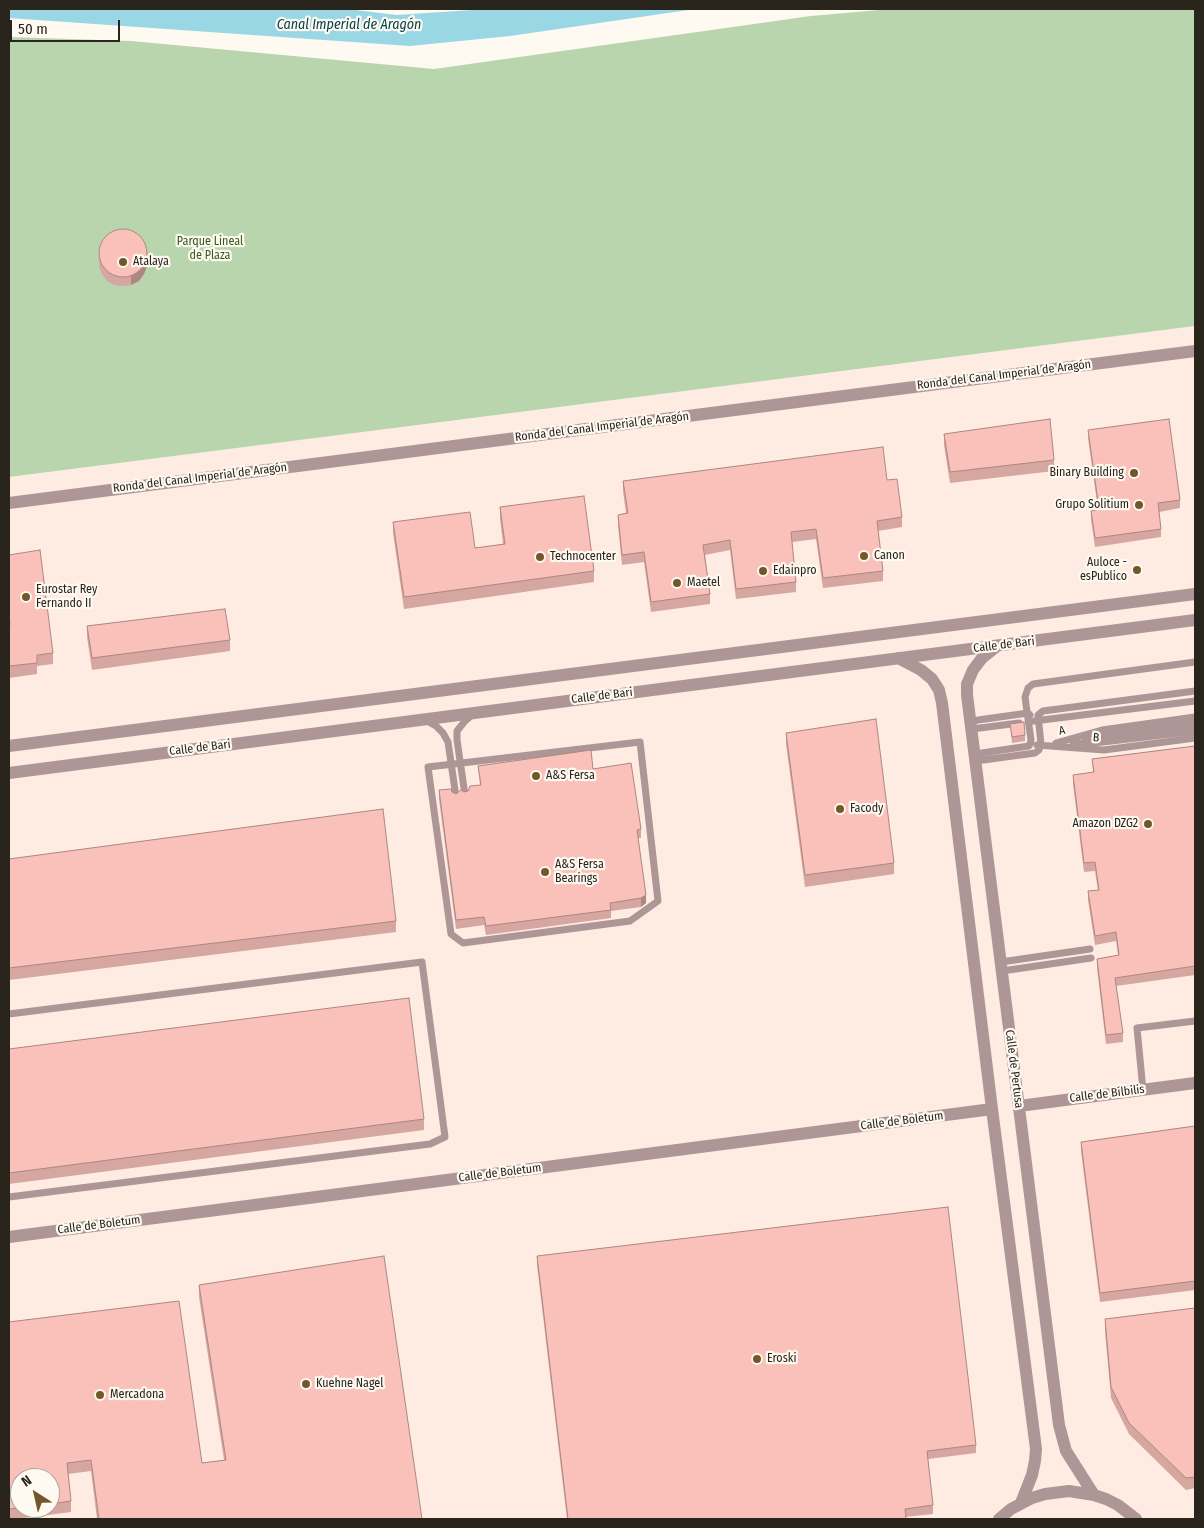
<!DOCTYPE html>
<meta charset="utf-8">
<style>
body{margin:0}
#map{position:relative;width:1204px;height:1528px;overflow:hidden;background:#fef9f1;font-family:"Fira Sans Condensed",sans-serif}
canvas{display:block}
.frame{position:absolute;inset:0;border:10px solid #29241c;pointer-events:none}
.north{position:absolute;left:10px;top:1468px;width:50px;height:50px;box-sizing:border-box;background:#fef9f1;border:1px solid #a9a49c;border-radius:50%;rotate:325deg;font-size:14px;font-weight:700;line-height:20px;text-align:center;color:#29241c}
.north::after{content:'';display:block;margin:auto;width:18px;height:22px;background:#715729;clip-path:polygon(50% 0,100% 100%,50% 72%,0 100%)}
.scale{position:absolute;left:10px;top:20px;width:110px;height:22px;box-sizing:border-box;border:2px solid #29241c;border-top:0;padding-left:6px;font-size:15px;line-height:18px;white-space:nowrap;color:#29241c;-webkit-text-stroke:4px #fef9f1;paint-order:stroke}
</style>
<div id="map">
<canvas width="1204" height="1528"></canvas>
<div class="frame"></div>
<div class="north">N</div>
<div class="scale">50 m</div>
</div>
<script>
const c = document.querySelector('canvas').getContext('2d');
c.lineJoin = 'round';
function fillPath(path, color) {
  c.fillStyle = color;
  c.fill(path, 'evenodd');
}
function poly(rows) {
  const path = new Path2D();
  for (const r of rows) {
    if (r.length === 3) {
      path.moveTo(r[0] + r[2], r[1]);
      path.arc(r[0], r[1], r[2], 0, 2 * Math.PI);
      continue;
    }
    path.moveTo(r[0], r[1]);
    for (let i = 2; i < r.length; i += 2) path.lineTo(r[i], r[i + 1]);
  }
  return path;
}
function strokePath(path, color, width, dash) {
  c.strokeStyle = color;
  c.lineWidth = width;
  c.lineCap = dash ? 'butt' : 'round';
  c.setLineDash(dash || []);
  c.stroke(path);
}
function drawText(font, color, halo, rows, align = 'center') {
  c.font = font + ' "Fira Sans Condensed",sans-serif';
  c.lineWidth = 4.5;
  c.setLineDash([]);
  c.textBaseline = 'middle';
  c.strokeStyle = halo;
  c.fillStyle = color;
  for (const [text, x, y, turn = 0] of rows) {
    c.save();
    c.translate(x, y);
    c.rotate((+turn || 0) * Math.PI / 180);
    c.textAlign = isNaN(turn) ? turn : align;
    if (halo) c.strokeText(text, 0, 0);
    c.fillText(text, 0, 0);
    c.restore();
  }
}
fillPath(poly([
 [1195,326,1195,1519,9,1519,9,477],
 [20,1478,50,1478,50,1508,20,1508]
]), '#feebe2');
fillPath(poly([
 [890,9,1195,9,1195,326,9,477,9,37,131,41,434,69,811,16]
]), '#b9d5ae');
fillPath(poly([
 [9,9,347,9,397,15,487,9,695,9,510,36,410,46,9,18]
]), '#98d7e3');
strokePath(poly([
 [427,721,436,726,443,733,448,742,456,797],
 [971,721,1028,713,1030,715],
 [1034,721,1195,701],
 [972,729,1019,723],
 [1085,739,1195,724],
 [640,742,658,901,630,921,463,943,451,934,428,767,640,742],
 [1056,743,1102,730,1195,717],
 [1073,744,1103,742,1195,731],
 [1037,745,1104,750,1195,738],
 [975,754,1029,746,1030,744,1031,740,1025,697,1028,688,1033,684,1195,662],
 [976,761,1035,753,1039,750,1041,744,1038,715,1043,711,1195,691],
 [465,795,457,740,457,731,465,721,472,715],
 [1001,962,1090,949],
 [1002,971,1091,958],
 [9,1014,422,962,445,1137,430,1144,9,1197],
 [1143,1090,1137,1028,1195,1021]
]), '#ae9596', 7);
strokePath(poly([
 [9,503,1195,351],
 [997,646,982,658,973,670,967,684,967,695,1059,1425,1066,1451,1094,1495],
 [898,658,921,670,932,679,939,690,942,703,992,1109,1036,1449,1035,1461,1032,1475,1021,1503],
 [9,746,1195,594],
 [9,773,1195,620],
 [1019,1106,1195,1083],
 [9,1237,992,1109],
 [999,1519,1011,1509,1032,1498,1045,1494,1069,1491,1094,1495,1106,1499,1118,1505,1136,1519]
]), '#ae9596', 12);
fillPath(poly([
 [99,249,147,249,147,266,144,274,139,281,131,285,123,286,114,285,107,281,102,274,99,266],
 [1088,430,1180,500,1180,508,1159,512,1161,529,1161,537,1095,547,1091,519,1091,511,1098,509,1088,438],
 [944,434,1054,460,1054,471,950,483,944,445],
 [887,480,902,517,902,527,878,531,883,571,883,581,823,588,816,539,792,542,796,582,796,592,736,599,730,550,705,555,710,594,710,604,651,612,644,562,622,565,618,525,618,515,626,513,623,491,623,481],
 [500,507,594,571,594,582,404,609,393,533,393,522,475,548,503,544,500,519],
 [9,555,53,653,53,664,37,666,37,674,9,678],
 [87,626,230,640,230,651,92,670,87,637],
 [1010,724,1025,735,1025,741,1012,743],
 [786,733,894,863,894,874,805,887,786,744],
 [1195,746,1195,975,1116,986,1123,1033,1123,1042,1106,1044,1097,968,1097,959,1118,955,1116,941,1095,945,1088,900,1088,891,1098,891,1095,871,1084,872,1073,784,1073,775,1093,772,1092,759],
 [478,766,593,769,641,829,641,838,638,838,646,903,641,907,611,911,611,918,486,935,484,925,456,929,439,799,439,790,452,792,456,794,468,791,480,785],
 [9,859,396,921,396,932,9,980],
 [9,1049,424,1119,424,1130,9,1184],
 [1195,1126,1195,1290,1100,1302,1081,1151,1081,1142],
 [537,1256,976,1445,976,1453,928,1459,933,1505,933,1514,905,1517,906,1519,567,1519,537,1265],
 [199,1285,422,1519,97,1519,91,1471,68,1474,71,1501,71,1512,17,1519,9,1519,9,1322,202,1463,224,1460,199,1297],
 [20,1478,50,1478,50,1508,20,1508],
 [1195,1308,1195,1488,1186,1490,1129,1434,1111,1398,1105,1331,1105,1319]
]), '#d6a6a0');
fillPath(poly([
 [147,257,147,266,144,274,139,281,131,285,131,276],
 [646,895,646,903,641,907,641,898]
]), '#ae8782');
const building = poly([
 [123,253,24],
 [1050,419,1054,460,950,472,944,434,1050,419],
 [1169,419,1180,500,1158,503,1161,529,1095,538,1091,511,1099,509,1088,430,1169,419],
 [883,447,887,480,897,479,902,517,877,521,883,571,823,578,816,529,791,532,796,582,736,589,730,540,703,545,710,594,651,602,644,552,622,555,618,515,628,513,623,481,883,447],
 [584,496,594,571,404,597,393,522,470,512,475,548,505,544,500,507,584,496],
 [40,550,53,653,37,655,37,663,9,666,9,625,10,625,9,616,9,555,40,550],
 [225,609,230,640,92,658,87,626,225,609],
 [876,719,894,863,805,875,786,733,876,719],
 [1024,722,1025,735,1012,737,1010,724,1024,722],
 [1195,746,1195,966,1115,978,1123,1033,1106,1035,1097,959,1119,955,1116,932,1095,936,1088,891,1099,890,1095,862,1084,863,1073,775,1094,772,1092,759,1195,746],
 [591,750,593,769,631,763,641,829,637,830,646,895,641,898,610,903,611,910,486,926,484,917,456,920,439,790,451,789,452,792,456,794,461,790,464,792,468,791,470,786,481,785,478,766,591,750],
 [383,809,396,921,9,968,9,859,383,809],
 [409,998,424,1119,9,1173,9,1049,409,998],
 [1195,1126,1195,1281,1100,1293,1081,1142,1195,1126],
 [948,1207,976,1445,927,1451,933,1505,905,1509,906,1519,568,1519,537,1256,948,1207],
 [384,1256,422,1519,99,1519,91,1460,67,1463,71,1501,50,1504,50,1478,20,1478,20,1508,9,1509,9,1322,179,1301,202,1463,226,1460,199,1285,384,1256],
 [1195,1308,1195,1477,1186,1478,1129,1423,1111,1387,1105,1319,1195,1308]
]);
fillPath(building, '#f9c1ba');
strokePath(building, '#ae8782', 1);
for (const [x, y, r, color] of [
 [123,262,5,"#715729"],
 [1134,473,5,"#715729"],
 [1139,505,5,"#715729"],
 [864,556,5,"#715729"],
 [540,557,5,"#715729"],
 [1137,570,5,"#715729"],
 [763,571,5,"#715729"],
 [677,583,5,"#715729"],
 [26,597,5,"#715729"],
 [536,776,5,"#715729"],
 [840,809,5,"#715729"],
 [1148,824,5,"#715729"],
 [545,872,5,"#715729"],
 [757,1359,5,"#715729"],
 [306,1384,5,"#715729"],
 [100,1395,5,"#715729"]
]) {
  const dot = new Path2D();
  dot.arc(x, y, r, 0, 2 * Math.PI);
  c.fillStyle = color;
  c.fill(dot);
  strokePath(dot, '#fef9f1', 2);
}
drawText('12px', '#355b23', '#fef9f1', [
 ["Parque Lineal",210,242],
 ["de Plaza",210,256]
]);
drawText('12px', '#29241c', '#fef9f1', [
 ["Atalaya",133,262],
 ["Binary Building",1124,473,"right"],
 ["Grupo Solitium",1129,505,"right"],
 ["Canon",874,556],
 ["Technocenter",550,557],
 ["Auloce -",1127,563,"right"],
 ["esPublico",1127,577,"right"],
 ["Edainpro",773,571],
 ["Maetel",687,583],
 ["Eurostar Rey",36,590],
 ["Fernando II",36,604],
 ["A&S Fersa",546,776],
 ["Facody",850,809],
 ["Amazon DZG2",1138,824,"right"],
 ["A&S Fersa",555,865],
 ["Bearings",555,879],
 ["Eroski",767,1359],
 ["Kuehne Nagel",316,1384],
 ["Mercadona",110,1395]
], 'left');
drawText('12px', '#29241c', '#fef9f1', [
 ["Ronda del Canal Imperial de Aragón",1004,375,-7],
 ["Ronda del Canal Imperial de Aragón",602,427,-7],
 ["Ronda del Canal Imperial de Aragón",200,478,-7],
 ["Calle de Bari",1004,645,-7],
 ["Calle de Bari",602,696,-7],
 ["A",1062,731,-10],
 ["B",1096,738,5],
 ["Calle de Bari",200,748,-7],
 ["Calle de Pertusa",1014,1069,83],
 ["Calle de Bílbilis",1107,1094,-7],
 ["Calle de Boletum",902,1121,-7],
 ["Calle de Boletum",500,1173,-7],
 ["Calle de Boletum",99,1225,-7]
]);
drawText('italic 14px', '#07424b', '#fef9f1', [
 ["Canal Imperial de Aragón",349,25]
]);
</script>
